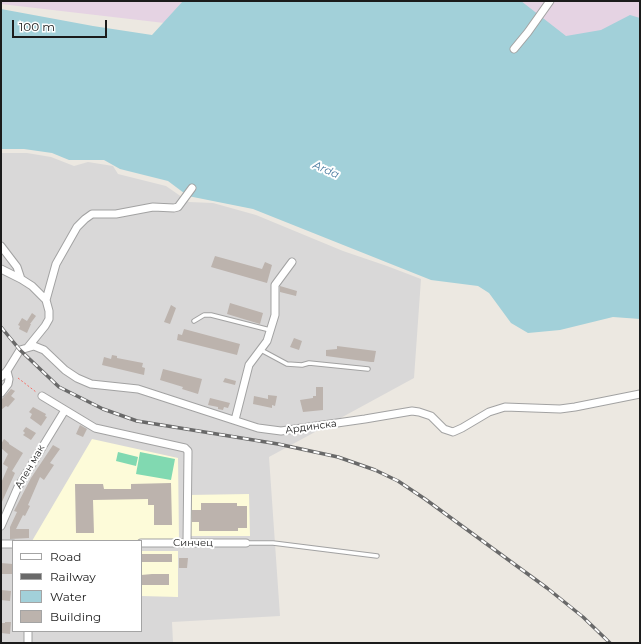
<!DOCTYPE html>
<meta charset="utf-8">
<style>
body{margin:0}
#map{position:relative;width:641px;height:644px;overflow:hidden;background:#ece8e1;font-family:Montserrat,sans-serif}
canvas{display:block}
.frame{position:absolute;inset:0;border:2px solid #1b1b1b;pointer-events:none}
.legend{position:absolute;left:12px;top:540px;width:130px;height:92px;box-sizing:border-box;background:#fff;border:1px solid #a4a4a4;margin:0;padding:5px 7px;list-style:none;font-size:12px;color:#1b1b1b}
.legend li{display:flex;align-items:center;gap:8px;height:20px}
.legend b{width:20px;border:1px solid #a4a4a4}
.scale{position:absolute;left:12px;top:20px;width:95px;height:18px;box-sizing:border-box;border:2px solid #1b1b1b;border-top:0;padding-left:5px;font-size:12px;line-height:14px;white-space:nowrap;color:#1b1b1b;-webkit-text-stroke:3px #fff;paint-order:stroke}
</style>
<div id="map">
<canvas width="641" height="644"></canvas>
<div class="frame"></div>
<ul class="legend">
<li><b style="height:5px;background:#fff"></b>Road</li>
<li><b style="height:5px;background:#696969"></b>Railway</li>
<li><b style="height:11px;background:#a2d0d9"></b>Water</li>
<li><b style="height:11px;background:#bcb3ad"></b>Building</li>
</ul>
<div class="scale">100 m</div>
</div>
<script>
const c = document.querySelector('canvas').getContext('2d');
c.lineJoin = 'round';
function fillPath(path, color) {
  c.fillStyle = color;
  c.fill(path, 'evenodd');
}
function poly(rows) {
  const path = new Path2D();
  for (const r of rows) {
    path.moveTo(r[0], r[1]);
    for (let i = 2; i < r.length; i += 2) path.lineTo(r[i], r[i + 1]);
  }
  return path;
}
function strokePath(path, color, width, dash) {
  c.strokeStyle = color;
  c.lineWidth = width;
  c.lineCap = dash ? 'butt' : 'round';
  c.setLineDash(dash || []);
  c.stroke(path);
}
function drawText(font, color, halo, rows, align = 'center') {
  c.font = font + ' Montserrat,sans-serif';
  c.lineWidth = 4;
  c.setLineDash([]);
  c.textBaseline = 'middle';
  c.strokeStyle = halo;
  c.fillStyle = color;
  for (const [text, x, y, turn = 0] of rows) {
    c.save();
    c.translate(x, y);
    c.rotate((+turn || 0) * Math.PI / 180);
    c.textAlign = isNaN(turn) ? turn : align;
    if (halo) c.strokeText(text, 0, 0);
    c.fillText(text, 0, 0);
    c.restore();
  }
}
fillPath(poly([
 [1,153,27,153,51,157,74,166,88,162,113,166,118,174,166,186,189,202,213,203,256,215,343,251,387,266,421,279,414,378,269,457,280,616,172,622,173,643,1,643],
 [13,541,141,541,141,631,13,631]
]), '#d9d8d8');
fillPath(poly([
 [1,1,640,1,640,68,500,62,1,4]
]), '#e5d3e3');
fillPath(poly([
 [92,439,178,458,179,540,32,541],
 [249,494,250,536,189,536,188,495],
 [141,551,178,551,178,597,141,596]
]), '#fdfbd9');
fillPath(poly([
 [118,452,138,457,136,466,116,461],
 [140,452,175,459,171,480,136,474]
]), '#81d9b1');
fillPath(poly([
 [183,1,521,1,566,36,601,30,630,15,640,18,640,319,613,317,560,330,528,333,511,323,489,293,478,286,431,280,253,209,188,196,168,181,120,169,104,160,69,160,52,153,24,149,1,149,1,9,93,26,152,35]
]), '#a2d0d9');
fillPath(poly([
 [215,256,262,269,265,262,272,265,267,283,211,267],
 [280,286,297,291,296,296,280,292],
 [230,303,263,313,260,324,227,314],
 [171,305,176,308,170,324,164,322],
 [32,313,36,316,30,324,31,324,27,333,19,329,20,326,18,325,22,318,27,321],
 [184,329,240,344,237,355,177,340,178,334,182,335],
 [294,338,302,341,299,350,290,347],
 [337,346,376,351,374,362,371,362,326,356,326,350,337,349],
 [112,355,117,356,117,358,143,363,142,367,145,368,144,375,102,365,104,357,111,359],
 [163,369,202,379,198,394,182,389,183,387,160,380],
 [225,378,236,381,235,385,223,382],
 [316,387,323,387,323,410,303,412,300,400,313,398,313,396,316,396],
 [11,389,15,391,11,396,15,399,8,407,6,406,1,410,1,400],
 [268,395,277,396,275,406,272,405,272,408,253,404,254,396,268,399],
 [210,398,230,403,228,408,224,407,223,410,218,409,218,407,208,405],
 [33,407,46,414,45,416,47,417,41,426,30,418,32,414,29,412],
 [80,425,87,429,83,437,76,434],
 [26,427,36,433,31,440,23,435,25,433,23,431],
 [4,439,9,443,9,444,23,453,12,471,15,473,1,504,1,483,8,467,3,464,8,454,1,448,1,444],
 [53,445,60,449,50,463,54,465,44,480,40,477,28,505,30,506,25,516,23,515,16,529,29,529,29,538,10,539,10,527,17,512,14,511,31,478],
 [171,483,172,525,154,525,154,505,148,505,148,499,93,500,94,533,76,533,75,484,103,484,104,489,131,489,131,484],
 [201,503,237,503,237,506,247,506,247,528,238,528,238,531,199,531,199,522,192,522,192,510,201,510],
 [141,554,172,554,172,562,141,562],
 [179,558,188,558,187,568,179,568],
 [1,563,13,564,12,574,1,574],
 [152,574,169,574,169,585,141,585,141,575],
 [1,590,11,591,10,601,1,600],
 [5,622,11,622,10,634,1,633,1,623,5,623]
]), '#bcb3ad');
const lane = poly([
 [194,321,204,315,211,315,270,330],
 [261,350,287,364,302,365,309,363,368,369],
 [246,543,273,543,377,556]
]);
const street = poly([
 [514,49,528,32,550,1],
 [1,246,17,267,21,279],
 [1,269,21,279,32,286,46,300,49,311,49,319,45,326,28,347],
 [46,300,56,264,77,227,85,219,92,214,116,214,153,207,174,208,178,207,192,188],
 [1,377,7,371,20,350,34,346,44,350,65,370,77,378,91,384,138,389,258,428,281,431,365,419,412,411,419,412,431,416,444,429,453,432,462,428,489,412,505,407,560,409,575,407,640,394],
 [1,393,8,384,9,379,7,371],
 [42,396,95,428,185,448,188,451,187,543],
 [235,420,249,365,267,341,275,315,275,285,292,262],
 [1,526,18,487,65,410],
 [141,543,246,543],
 [1,544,13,544],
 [28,643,28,631]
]);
strokePath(lane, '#a2a2a2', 5.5);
strokePath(street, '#a2a2a2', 9);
strokePath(poly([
 [18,378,36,392]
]), '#f4706a', 1, [2, 2]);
strokePath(lane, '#fff', 3.5);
strokePath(street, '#fff', 7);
const rail = poly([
 [1,327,20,350,59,387,103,409,137,421,278,444,338,457,375,470,398,481,425,499,547,588,583,617,610,643]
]);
strokePath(rail, '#696969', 3.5);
strokePath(rail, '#fff', 2, [6]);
drawText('10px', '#1b1b1b', '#fff', [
 ["Ардинска",311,427,-8],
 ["Ален мак",30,467,-60],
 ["Синчец",193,543]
]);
drawText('italic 11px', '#497a9f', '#fff', [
 ["Arda",326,170,24]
]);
</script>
